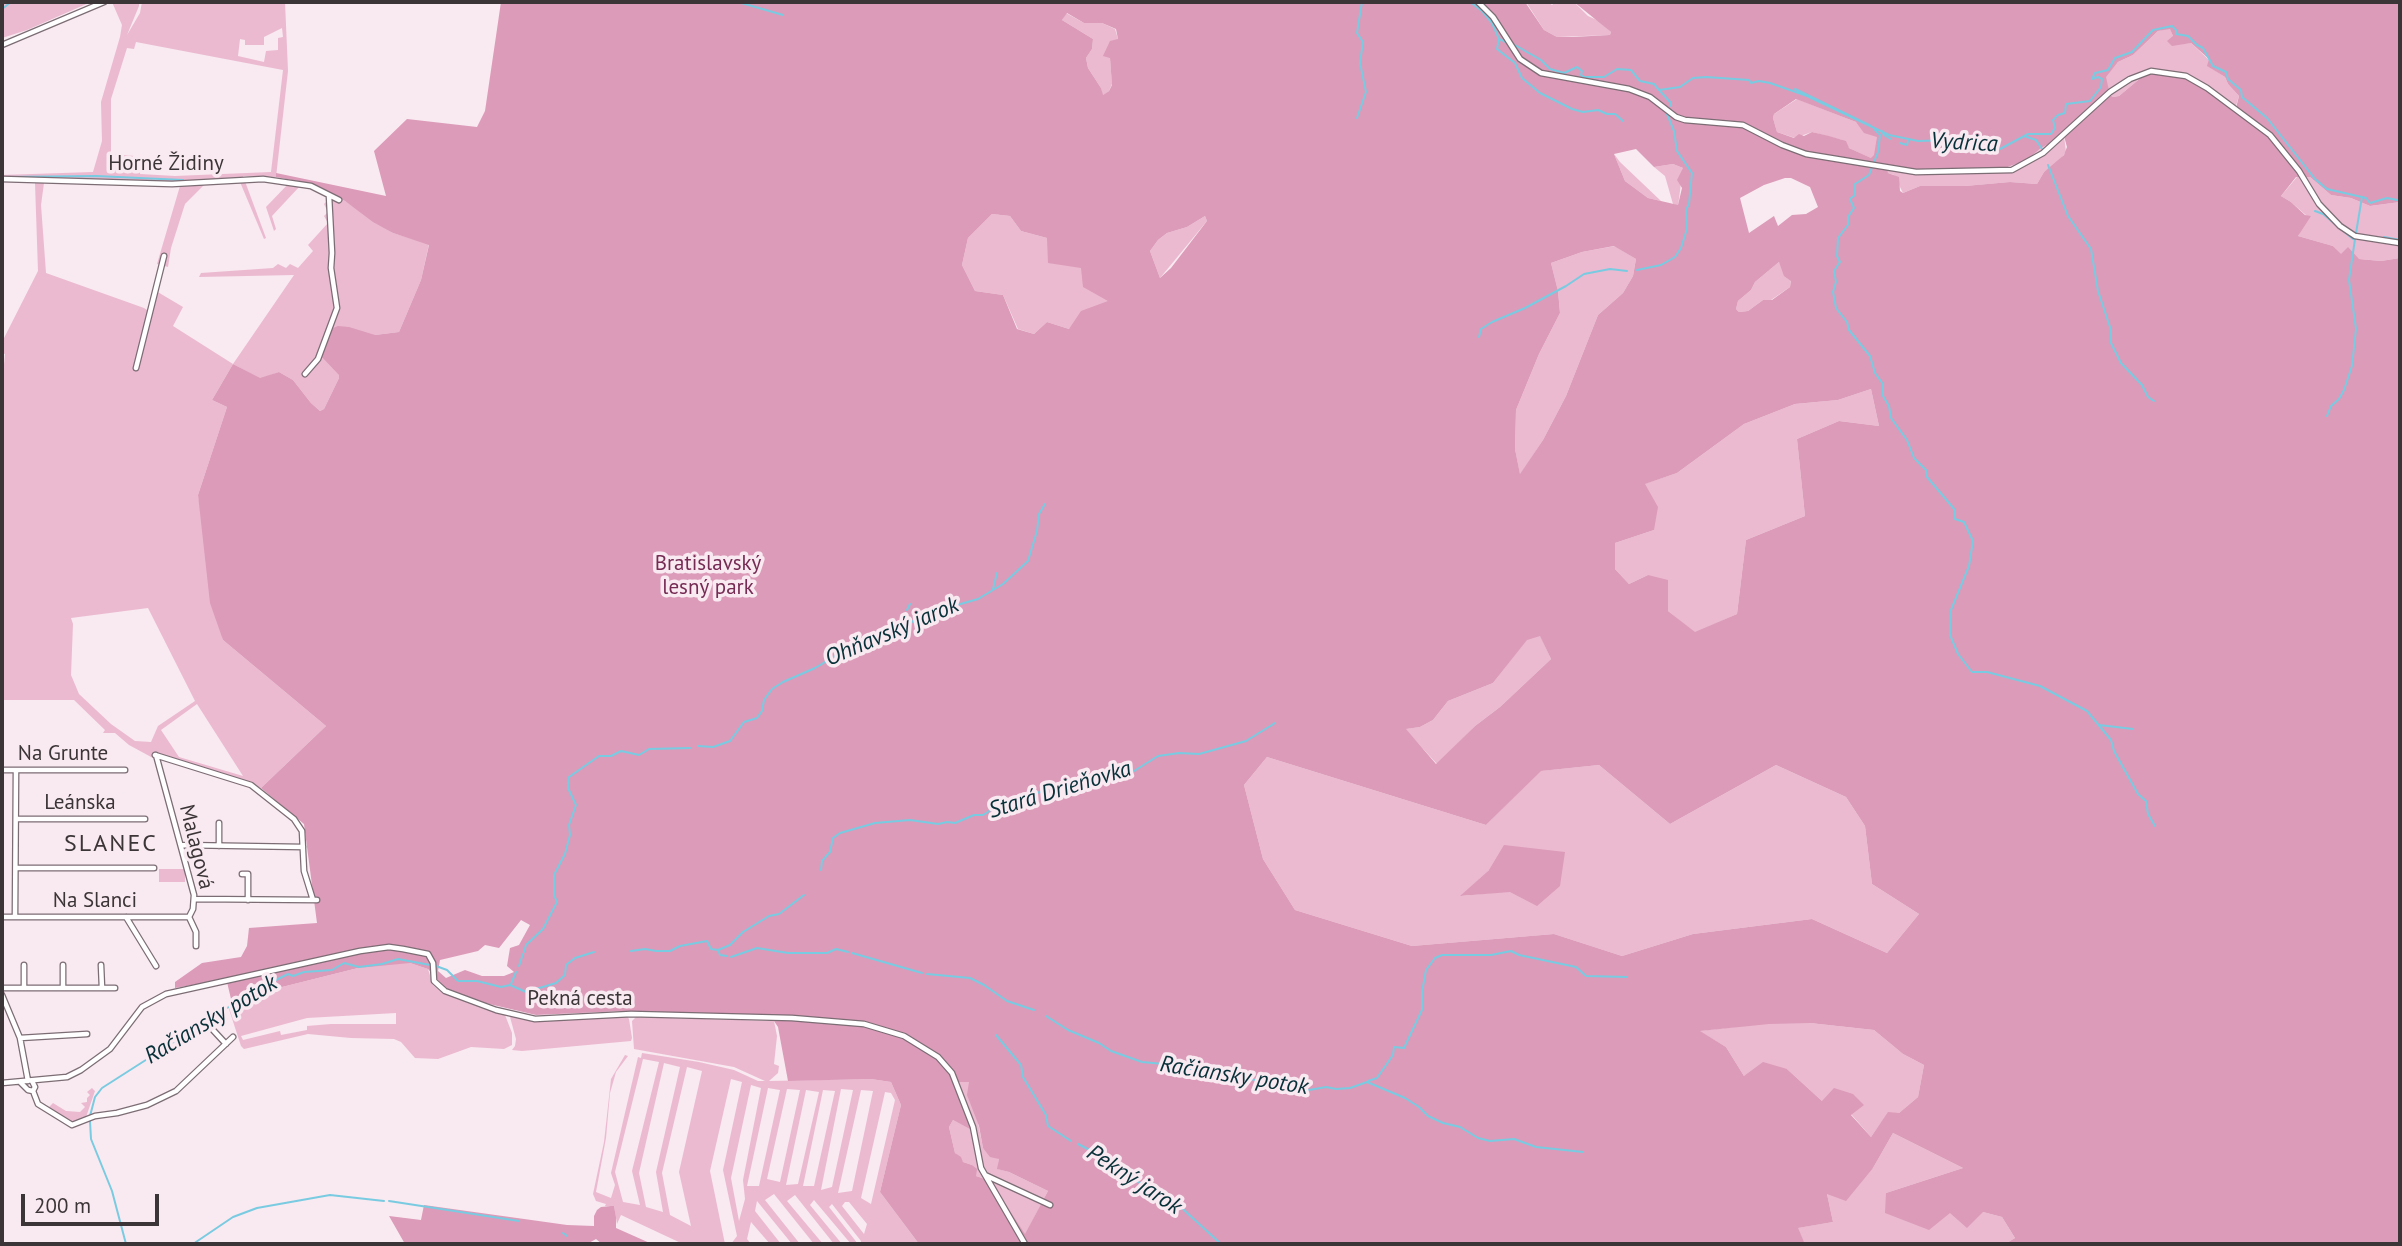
<!DOCTYPE html>
<meta charset="utf-8">
<style>
body{margin:0}
#map{position:relative;width:2402px;height:1246px;overflow:hidden;background:#f9e9f0;font-family:"PT Sans",sans-serif}
canvas{display:block}
.frame{position:absolute;inset:0;border:4px solid #3b3537;pointer-events:none}
.scale{position:absolute;left:21px;top:1194px;width:138px;height:32px;box-sizing:border-box;border:4px solid #3b3537;border-top:0;padding-left:9px;font-size:21px;line-height:24px;white-space:nowrap;color:#3b3537;-webkit-text-stroke:5px #f9e9f0;paint-order:stroke}
</style>
<div id="map">
<canvas width="2402" height="1246"></canvas>
<div class="frame"></div>
<div class="scale">200 m</div>
</div>
<script>
const c = document.querySelector('canvas').getContext('2d');
c.lineJoin = 'round';
function fillPath(path, color) {
  c.fillStyle = color;
  c.fill(path, 'evenodd');
}
function poly(rows) {
  const path = new Path2D();
  for (const r of rows) {
    path.moveTo(r[0], r[1]);
    for (let i = 2; i < r.length; i += 2) path.lineTo(r[i], r[i + 1]);
  }
  return path;
}
function strokePath(path, color, width, dash) {
  c.strokeStyle = color;
  c.lineWidth = width;
  c.lineCap = dash ? 'butt' : 'round';
  c.setLineDash(dash || []);
  c.stroke(path);
}
function drawText(font, color, halo, rows, align = 'center') {
  c.font = font + ' "PT Sans",sans-serif';
  c.lineWidth = 7;
  c.setLineDash([]);
  c.textBaseline = 'middle';
  c.strokeStyle = halo;
  c.fillStyle = color;
  for (const [text, x, y, turn = 0] of rows) {
    c.save();
    c.translate(x, y);
    c.rotate((+turn || 0) * Math.PI / 180);
    c.textAlign = isNaN(turn) ? turn : align;
    if (halo) c.strokeText(text, 0, 0);
    c.fillText(text, 0, 0);
    c.restore();
  }
}
fillPath(poly([
 [2,2,91,2,27,30,2,38],
 [112,2,139,2,139,6,127,35,140,13,142,2,285,2,288,71,276,177,243,176,266,238,264,239,240,182,205,184,185,204,171,248,168,267,157,264,180,186,44,183,41,205,46,273,144,308,152,313,156,291,183,307,173,326,233,364,294,275,199,277,201,273,273,268,278,264,286,268,290,264,298,268,313,251,308,245,328,223,324,216,328,212,324,204,328,200,327,197,310,188,300,186,272,216,276,229,274,231,266,207,291,181,312,184,345,201,393,233,429,244,421,280,399,332,375,335,339,375,339,378,324,409,320,411,311,403,293,380,279,372,260,379,233,364,212,400,227,407,198,495,223,640,326,726,261,788,154,752,153,758,129,745,115,733,103,733,105,730,74,700,2,700,2,386,5,354,2,353,2,342,38,271,35,183,2,182,2,175,93,172,102,141,101,102,120,37,122,25],
 [282,28,283,37,278,38,278,50,266,51,264,62,238,56,240,39,245,40,245,45,264,45,264,37],
 [136,42,283,70,271,172,175,176,140,174,141,162,134,160,134,156,111,154,111,99,127,48,134,49],
 [148,608,195,701,158,726,151,742,135,741,111,724,79,694,71,675,73,624,71,618],
 [197,704,243,776,179,757,161,730],
 [1526,2,1548,2,1552,5,1555,2,1574,2,1588,16,1599,21,1611,32,1610,35,1557,37,1544,30],
 [1066,13,1084,23,1102,23,1115,29,1118,39,1110,58,1112,84,1109,91,1102,96,1101,88,1088,68,1086,58,1092,49,1093,39,1062,20],
 [2170,28,2176,44,2191,43,2209,60,2208,66,2225,77,2228,84,2239,96,2235,109,2153,74,2143,76,2119,96,2113,97,2110,95,2105,77,2118,62,2133,55,2158,31],
 [1797,99,1856,122,1886,139,1957,170,2010,167,2018,162,2028,160,2041,148,2064,136,2066,152,2058,162,2044,172,2037,184,2010,182,1965,186,1920,186,1903,193,1894,175,1888,173,1877,161,1849,148,1842,140,1812,132,1795,138,1777,132,1773,118,1774,114],
 [1614,154,1620,162,1661,201,1648,198,1625,181],
 [1673,164,1683,168,1678,206,1673,204,1665,176,1654,167],
 [2297,177,2310,177,2331,195,2351,198,2370,206,2400,202,2400,258,2381,261,2359,259,2341,255,2333,246,2298,236,2307,216,2291,202,2281,196],
 [992,214,1010,216,1021,231,1047,238,1081,267,1109,301,1069,329,1047,322,1034,334,1018,329,1003,295,975,291,962,265,968,238],
 [1205,216,1207,221,1160,278,1150,251,1158,240,1167,233,1187,227],
 [1615,246,1636,259,1633,276,1623,293,1598,315,1566,396,1543,440,1520,475,1515,449,1516,410,1539,354,1560,313,1558,291,1551,263,1582,252],
 [1779,262,1791,280,1790,287,1771,300,1763,300,1748,311,1739,312,1736,309,1738,301,1751,290,1755,282],
 [1871,389,1879,426,1839,421,1797,439,1805,516,1746,540,1737,614,1695,633,1668,611,1648,575,1629,584,1615,569,1615,543,1654,530,1644,484,1677,473,1744,424,1795,404,1838,400],
 [1540,635,1551,659,1500,707,1475,726,1437,764,1405,729,1420,727,1433,720,1448,701,1493,683,1527,639],
 [1267,757,1486,825,1540,771,1599,765,1670,824,1776,765,1846,797,1865,826,1872,884,1919,914,1887,953,1812,919,1693,934,1622,956,1554,934,1412,946,1295,910,1263,859,1244,785],
 [1489,870,1510,891,1462,896,1462,895],
 [159,869,185,869,185,882,159,882],
 [391,963,410,963,428,969,433,985,440,991,505,1015,512,1033,512,1045,504,1049,471,1047,438,1059,415,1058,401,1042,394,1039,351,1038,308,1034,244,1049,241,1046,228,1006,236,1002,266,991,358,968],
 [396,1013,396,1024,331,1024,307,1026,307,1030,281,1035,280,1031,243,1040,241,1036,307,1018],
 [511,1016,541,1021,627,1016,629,1019,632,1038,631,1041,522,1051,512,1050,515,1046,516,1039,510,1017],
 [636,1017,774,1021,777,1036,774,1064,779,1066,778,1073,769,1081,871,1079,891,1082,901,1105,880,1192,919,1244,861,1244,861,1241,832,1204,829,1207,858,1244,851,1244,814,1200,810,1205,842,1244,834,1244,795,1195,787,1201,823,1244,814,1244,774,1194,765,1200,800,1244,792,1244,757,1201,755,1211,781,1244,770,1244,751,1222,747,1239,751,1244,731,1244,737,1236,723,1170,742,1082,731,1079,710,1171,725,1244,683,1244,621,1215,617,1224,614,1206,605,1206,606,1204,596,1201,593,1194,604,1142,611,1079,625,1055,628,1056,616,1072,610,1093,606,1138,596,1192,611,1198,615,1185,611,1173,638,1057,641,1058,642,1053,699,1062,734,1070,758,1081,765,1081,734,1067,634,1049,632,1021],
 [643,1059,659,1062,632,1171,640,1205,623,1202,615,1172],
 [664,1063,680,1067,656,1172,663,1212,646,1207,639,1173],
 [687,1067,702,1071,679,1172,691,1226,670,1215,662,1173],
 [751,1085,761,1088,743,1180,745,1199,739,1221,731,1178],
 [768,1088,780,1090,759,1186,747,1186],
 [787,1089,800,1090,780,1182,767,1179],
 [841,1089,853,1090,832,1187,821,1190],
 [806,1090,819,1092,798,1184,786,1185],
 [823,1090,835,1091,814,1186,803,1186],
 [861,1090,873,1091,852,1191,838,1193],
 [885,1092,891,1093,895,1100,871,1204,861,1198],
 [845,1202,849,1202,867,1224,864,1234,842,1206],
 [1769,1023,1810,1023,1874,1030,1903,1054,1924,1065,1918,1097,1899,1113,1888,1113,1871,1137,1851,1114,1822,1101,1787,1069,1744,1076,1726,1047,1699,1031],
 [959,1082,970,1082,983,1148,999,1159,998,1169,1009,1172,1048,1191,1025,1235,1001,1197,985,1179,976,1176,972,1165,963,1162,955,1153,949,1127,953,1120,972,1129,958,1093],
 [92,1088,95,1091,86,1117,75,1122,71,1121,48,1108,53,1103,66,1111,80,1112,85,1107,81,1103,87,1102,87,1098,90,1095,87,1092],
 [1893,1133,1963,1168,1886,1193,1950,1213,1983,1212,2002,1217,2015,1238,2005,1244,1805,1244,1797,1228,1833,1222,1827,1194,1873,1168]
]), '#ebbad0');
fillPath(poly([
 [501,2,1525,2,1544,30,1557,37,1573,37,1610,35,1611,32,1574,2,2400,2,2400,202,2370,206,2351,198,2331,195,2310,177,2296,177,2281,196,2291,202,2305,215,2311,216,2298,236,2333,246,2341,254,2348,247,2359,259,2381,261,2400,258,2400,1244,2005,1244,2015,1238,2002,1217,1983,1212,1967,1228,1950,1213,1929,1230,1885,1213,1886,1193,1963,1168,1893,1133,1873,1168,1846,1201,1827,1194,1833,1222,1798,1228,1805,1244,919,1244,880,1192,901,1105,891,1082,871,1079,788,1081,778,1027,770,1015,623,1011,536,1015,485,1003,445,988,428,969,410,963,358,968,266,991,236,1002,231,999,227,982,221,980,175,988,175,982,202,963,241,957,247,946,249,928,317,923,304,824,261,788,326,726,223,640,210,603,198,495,227,407,212,400,233,364,260,378,279,372,293,380,311,403,320,411,324,409,339,378,339,375,321,356,331,329,338,326,349,327,375,335,399,332,421,280,429,245,393,233,373,222,345,201,313,184,276,177,276,173,386,196,374,151,407,119,477,127,485,111],
 [1067,13,1084,23,1102,23,1116,29,1118,39,1110,41,1103,56,1110,58,1112,85,1109,91,1103,95,1101,88,1088,68,1086,58,1092,49,1093,39,1062,20],
 [2170,29,2173,36,2167,41,2172,46,2191,43,2209,59,2207,66,2225,77,2228,84,2239,96,2236,108,2186,76,2159,71,2143,76,2119,96,2113,97,2110,95,2106,77,2118,62,2133,55,2158,31],
 [1796,99,1856,122,1864,133,1877,137,1874,155,1871,158,1849,148,1846,141,1829,136,1812,132,1804,136,1799,134,1794,138,1777,132,1773,118,1774,114],
 [2064,136,2067,147,2064,155,2044,172,2037,184,2010,182,1965,186,1920,186,1903,193,1900,191,1899,177,1888,173,1887,169,2002,169,2027,160,2041,148],
 [1636,149,1654,167,1673,164,1683,168,1677,180,1682,188,1678,205,1648,198,1625,181,1614,154],
 [1785,178,1791,178,1810,187,1818,207,1806,214,1792,215,1778,226,1774,216,1749,233,1740,198,1764,185],
 [992,214,1010,216,1021,231,1047,238,1048,263,1081,268,1083,287,1108,301,1081,311,1069,329,1047,322,1034,334,1017,329,1003,295,975,291,962,265,968,238],
 [1205,216,1207,221,1171,268,1160,278,1150,251,1158,240,1167,233,1187,227],
 [1614,246,1636,259,1633,276,1623,293,1598,315,1566,396,1543,440,1520,474,1515,449,1516,410,1539,354,1560,313,1558,291,1551,263,1582,252],
 [1779,262,1784,276,1791,281,1790,287,1772,300,1763,300,1748,311,1739,312,1736,309,1738,301,1751,290,1755,282],
 [1871,389,1879,426,1839,421,1797,439,1805,516,1746,540,1737,614,1695,632,1668,611,1668,580,1648,575,1629,584,1615,569,1615,543,1654,530,1658,507,1645,484,1677,473,1744,424,1795,404,1838,400],
 [1540,636,1551,659,1500,707,1475,726,1436,764,1406,729,1420,727,1433,720,1448,701,1493,683,1527,640],
 [1267,757,1486,825,1541,771,1599,765,1670,824,1776,765,1846,797,1865,826,1872,884,1919,914,1887,953,1812,919,1693,934,1622,956,1554,934,1412,946,1295,910,1263,859,1244,785],
 [521,920,530,925,519,945,510,948,507,966,514,972,504,976,482,976,465,970,446,978,438,971,440,960,478,951,485,945,499,948],
 [1810,1023,1874,1030,1903,1054,1924,1065,1918,1097,1899,1113,1888,1112,1871,1137,1851,1115,1864,1105,1853,1094,1834,1088,1822,1101,1787,1069,1763,1062,1744,1076,1726,1047,1700,1031,1769,1024],
 [959,1082,969,1082,967,1095,979,1126,983,1148,990,1157,999,1159,997,1169,1009,1172,1048,1191,1025,1234,1001,1197,985,1179,976,1176,977,1169,972,1165,963,1162,961,1157,955,1153,949,1127,953,1120,972,1130,958,1093],
 [1504,845,1565,852,1560,886,1537,906,1510,892,1460,896,1489,870],
 [424,1205,567,1225,594,1226,594,1216,597,1210,601,1207,611,1206,614,1206,616,1217,616,1228,652,1244,602,1244,596,1239,587,1244,405,1244,389,1216,421,1220]
]), '#db9bb9');
strokePath(poly([
 [738,2,783,15],
 [1470,2,1482,11,1492,23,1499,39,1508,43],
 [2,9,11,2],
 [1499,39,1497,49,1515,63,1522,78,1540,93,1572,109,1583,112,1598,110,1607,114,1615,114,1623,121],
 [1513,44,1541,60,1550,69,1564,73,1577,67,1582,71,1581,75,1584,77,1604,77,1617,69,1631,70,1640,81,1654,84,1659,90,1680,87,1693,78,1706,77,1749,80,1751,83,1759,81,1770,83,1807,96,1889,135,1918,141,1952,140,1958,145,1984,142,2000,149,2028,134,2051,134,2055,128,2053,120,2058,115,2065,113,2066,104,2090,101,2101,87,2102,79,2098,77,2092,79,2095,73,2108,70,2115,58,2132,52,2153,30,2172,26,2176,30,2176,34,2188,36,2197,45,2203,48,2213,66,2226,72,2228,79,2241,90,2242,97,2267,118,2315,179,2327,189,2366,198,2370,203,2387,198,2397,200,2400,198],
 [1795,89,1871,126],
 [1660,91,1671,103,1671,106],
 [1357,118,1366,92,1360,63,1363,42,1357,33,1362,2],
 [1875,130,1880,135,1878,152,1869,175,1855,184,1855,195,1850,199,1854,208,1848,217,1848,225,1838,238,1837,256,1840,262,1834,271,1836,282,1833,292,1836,308,1847,322,1849,330,1870,356,1875,373,1883,384,1883,396,1889,406,1891,418,1907,440,1914,458,1926,470,1927,477,1955,510,1955,519,1964,522,1973,541,1969,566,1951,610,1950,635,1958,654,1972,672,1987,672,2040,686,2087,711,2111,740,2114,751,2138,794,2146,801,2148,814,2155,826],
 [1882,131,1884,135,1891,139],
 [2024,136,2036,140,2042,149],
 [1900,143,1907,145,1908,141],
 [2048,165,2068,216,2091,249,2098,291,2111,330,2111,343,2121,363,2142,385,2148,397,2154,401],
 [6,177,96,176,183,180],
 [2315,211,2323,214,2353,239],
 [2356,233,2362,197],
 [2384,237,2400,240],
 [1637,270,1661,265,1675,257,1681,248,1687,229,1686,210,1689,204,1692,173,1677,151,1674,131,1667,114],
 [1479,337,1481,329,1492,322,1525,308,1566,286,1584,274,1610,269,1627,271],
 [2327,416,2331,406,2339,399,2344,390,2352,366,2356,329,2349,280,2355,239],
 [993,589,997,573],
 [907,610,910,604],
 [899,627,904,616],
 [2099,725,2133,729],
 [698,746,713,747,730,741,744,722,757,718,762,711,764,700,772,689,783,682,815,668,864,639,907,627,914,620,927,619,936,611,978,599,1003,584,1028,561,1037,531,1039,514,1045,504],
 [821,870,822,861,830,852,833,838,840,833,875,823,910,820,938,824,947,822,955,823,974,815,983,815,997,806,1019,801,1044,790,1059,788,1067,784,1118,776,1134,771,1158,756,1179,753,1199,754,1246,741,1275,723],
 [718,950,730,945,743,932,769,916,779,914,804,895],
 [631,951,645,949,656,951,670,951,680,946,707,941,711,949,718,950,720,955,727,956],
 [524,952,526,945,543,929,557,902,554,895,554,875,565,854,570,835,569,825,576,805,568,788,569,777,599,756,611,756,621,751,639,755,649,749,690,748],
 [852,953,922,973],
 [731,957,757,948,788,953,827,953,836,949,848,952],
 [436,966,447,970,458,981,477,981,501,987,510,985,526,992,556,983,565,975,566,965,575,958,594,952],
 [519,966,523,954],
 [927,974,970,978,984,985,1007,1001,1034,1010],
 [511,984,516,972],
 [1046,1016,1068,1030,1099,1043,1111,1051,1142,1062,1174,1065,1199,1072,1239,1077,1309,1090,1326,1087,1336,1089,1350,1088,1367,1082,1405,1098,1419,1107,1428,1116,1443,1123,1460,1127,1478,1138,1490,1141,1514,1139,1536,1147,1583,1152],
 [996,1035,1021,1065,1023,1077,1046,1115,1048,1126,1071,1141],
 [1368,1081,1377,1078,1393,1055,1394,1047,1404,1048,1422,1010,1422,992,1426,970,1435,958,1442,955,1491,955,1511,951,1519,955,1576,967,1586,976,1627,977],
 [90,1116,95,1097,102,1088,249,994,264,990,276,980,288,974,293,976,304,972,332,970,344,963,359,967,382,964,398,959,430,965],
 [90,1121,91,1139,112,1191,126,1244],
 [1078,1144,1103,1157,1125,1175,1173,1200,1221,1244],
 [389,1201,519,1221],
 [563,1233,567,1236],
 [193,1244,233,1217,257,1208,330,1195,384,1201]
]), '#79cbe1', 2);
const street = poly([
 [1478,2,1493,17,1520,59,1541,73,1629,89,1650,97,1676,117,1685,120,1743,125,1782,145,1806,154,1916,172,2012,170,2043,153,2110,92,2130,79,2151,71,2186,76,2207,88,2270,135,2299,171,2319,204,2340,226,2355,236,2400,243],
 [2,45,104,2],
 [2,179,172,184,263,179,311,186,339,200],
 [136,368,164,256],
 [305,374,318,359,337,308,331,268,332,253,329,196],
 [155,755,251,785,294,819,302,831,304,871,313,900],
 [156,755,194,895,193,909,189,917,196,932,196,946],
 [2,770,125,770],
 [16,819,145,819],
 [219,823,219,846],
 [181,845,303,847],
 [16,868,154,868],
 [242,874,248,874,248,900],
 [195,899,317,900],
 [2,917,189,917],
 [15,917,16,770],
 [126,917,156,966],
 [101,965,102,988],
 [2,988,115,988],
 [24,988,24,965],
 [63,988,63,965],
 [2,995,20,1038,28,1081],
 [213,1030,226,1044],
 [20,1038,87,1034],
 [32,1081,35,1087,33,1091,38,1104,72,1125,95,1116,117,1113,147,1105,176,1091,233,1037],
 [20,1082,28,1090,33,1091],
 [2,1083,67,1077,81,1070,110,1049,142,1007,166,994,360,951,389,947,403,949,428,954,433,963,434,981,445,991,496,1010,535,1019,631,1014,792,1018,864,1024,904,1036,938,1057,952,1073,973,1127,981,1168,1025,1244],
 [985,1175,1050,1205]
]);
strokePath(street, '#7c6d74', 7);
strokePath(street, '#fff', 4.5);
drawText('21px', '#3b3537', '#f9e9f0', [
 ["Horné Židiny",166,164],
 ["Na Grunte",63,754],
 ["Leánska",80,803],
 ["Malagová",196,847,76],
 ["Na Slanci",95,901],
 ["Pekná cesta",580,999]
]);
drawText('21px', '#762b54', '#f9e9f0', [
 ["Bratislavský",708,564],
 ["lesný park",708,588]
]);
drawText('italic 23px', '#073039', '#f9e9f0', [
 ["Vydrica",1964,143,3],
 ["Ohňavský jarok",892,632,-23],
 ["Stará Drieňovka",1060,790,-17],
 ["Račiansky potok",211,1020,-31],
 ["Račiansky potok",1234,1076,9],
 ["Pekný jarok",1134,1180,33]
]);
c.letterSpacing = '2px';
drawText('24px', '#3b3537', '#f9e9f0', [
 ["SLANEC",111,844]
]);
c.letterSpacing = '0px';
</script>
